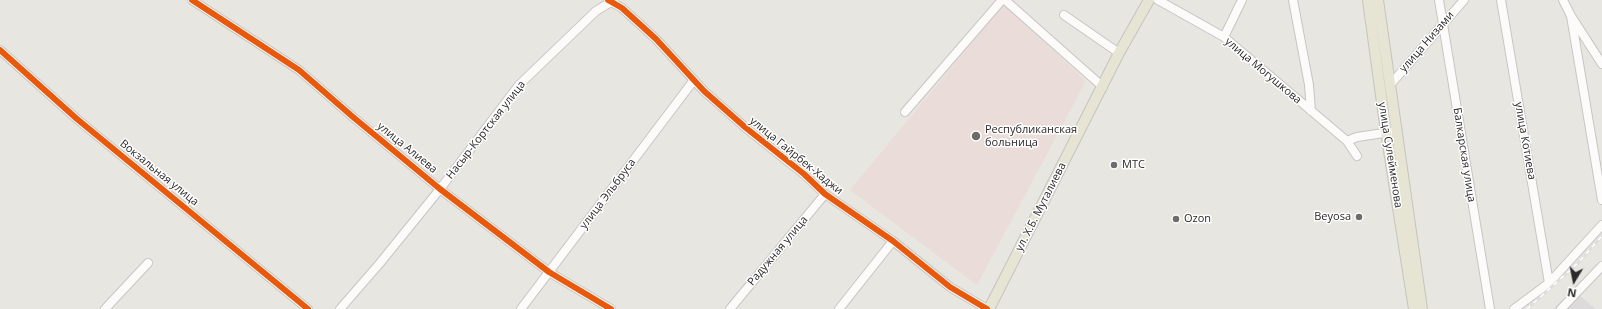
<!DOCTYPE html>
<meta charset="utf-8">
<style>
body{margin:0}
#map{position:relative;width:1602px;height:309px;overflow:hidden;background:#e8e6e0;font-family:"Open Sans",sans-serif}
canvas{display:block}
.north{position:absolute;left:1554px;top:261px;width:40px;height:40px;-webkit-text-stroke:3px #fff;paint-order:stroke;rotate:190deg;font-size:11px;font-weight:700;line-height:16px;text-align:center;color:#2a2a2a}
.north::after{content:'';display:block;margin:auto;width:14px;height:18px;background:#2a2a2a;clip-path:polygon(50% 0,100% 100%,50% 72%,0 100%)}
</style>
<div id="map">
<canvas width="1602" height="309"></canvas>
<div class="north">N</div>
</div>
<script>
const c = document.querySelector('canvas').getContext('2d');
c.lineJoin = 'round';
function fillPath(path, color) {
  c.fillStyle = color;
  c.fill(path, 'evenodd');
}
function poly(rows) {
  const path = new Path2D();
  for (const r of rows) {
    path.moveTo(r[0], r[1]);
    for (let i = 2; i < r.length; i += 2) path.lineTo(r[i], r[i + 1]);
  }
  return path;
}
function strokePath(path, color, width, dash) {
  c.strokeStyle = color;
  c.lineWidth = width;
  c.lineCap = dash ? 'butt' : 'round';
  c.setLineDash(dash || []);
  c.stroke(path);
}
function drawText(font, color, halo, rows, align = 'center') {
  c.font = font + ' "Open Sans",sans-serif';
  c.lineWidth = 3;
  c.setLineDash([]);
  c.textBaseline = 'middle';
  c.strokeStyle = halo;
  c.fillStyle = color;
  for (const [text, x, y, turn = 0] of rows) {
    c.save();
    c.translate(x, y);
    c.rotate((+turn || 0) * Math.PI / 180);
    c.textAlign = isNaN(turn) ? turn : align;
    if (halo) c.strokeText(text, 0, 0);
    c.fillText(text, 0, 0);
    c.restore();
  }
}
fillPath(poly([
 [1573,290,1596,309,1553,309]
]), '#dddadb');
fillPath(poly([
 [1004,4,1086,81,977,285,850,190]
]), '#eadcd8');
const minor = poly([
 [192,0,299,70,353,117,440,189,549,272,611,309],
 [608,0,622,8,656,39,704,91,746,128,804,174,825,194,893,241,950,287,987,309],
 [1005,0,1103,87],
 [1158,0,1224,37,1347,141,1357,156],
 [1293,0,1309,85,1311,111],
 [1439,0,1490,309],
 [1501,0,1549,283],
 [1563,0,1571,16,1602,64],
 [1064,15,1119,53],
 [1571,16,1602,200],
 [1224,37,1242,0],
 [0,50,77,119,308,309],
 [1390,85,1464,0],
 [905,112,1002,0],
 [1347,141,1357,137,1397,131],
 [105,309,148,263],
 [340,309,380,263,440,189,519,85,596,11,614,0],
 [521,309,694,80],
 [730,309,825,194],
 [839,309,893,241],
 [1514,309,1549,283,1602,225],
 [1561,309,1602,266]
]);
const major = poly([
 [1368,0,1386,132,1414,309],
 [1378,0,1422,309],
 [989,309,1119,53,1149,0]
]);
strokePath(minor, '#c6c5c5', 10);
strokePath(major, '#c4c4c1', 12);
strokePath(minor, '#fcfbfa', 8);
strokePath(major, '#e6e4d3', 10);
const rail = poly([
 [1527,309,1578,263,1602,236]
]);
strokePath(rail, '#dedede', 3);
strokePath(rail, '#fff', 1.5, [4.5]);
strokePath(poly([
 [192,0,299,70,353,117,440,189,549,272,611,309],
 [608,0,622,8,656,39,704,91,746,128,804,174,825,194,893,241,950,287,987,309],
 [0,50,77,119,308,309]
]), '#e8590c', 6);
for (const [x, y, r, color] of [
 [976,136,5,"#6c6c6a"],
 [1114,165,4,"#6c6c6a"],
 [1359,217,4,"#6c6c6a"],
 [1176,219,4,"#6c6c6a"]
]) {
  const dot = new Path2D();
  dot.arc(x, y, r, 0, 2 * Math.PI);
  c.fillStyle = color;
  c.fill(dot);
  strokePath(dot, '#fff', 1.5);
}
drawText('11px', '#2a2a2a', '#fff', [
 ["улица Низами",1427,42,-49],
 ["улица Могушкова",1263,71,40],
 ["Насыр-Кортская улица",486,130,-52],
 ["улица Котиева",1525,141,80],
 ["улица Алиева",407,148,39],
 ["улица Сулейменова",1390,155,81],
 ["Балкарская улица",1464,155,81],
 ["улица Гайрбек-Хаджи",796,156,39],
 ["Вокзальная улица",159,173,39],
 ["улица Эльбруса",608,194,-53],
 ["ул. Х.Б. Муталиева",1041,207,-63],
 ["Радужная улица",778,251,-50]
]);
drawText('11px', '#2a2a2a', '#fff', [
 ["Республиканская",985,130],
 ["больница",985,143],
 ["МТС",1122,165],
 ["Beyosa",1351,217,"right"],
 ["Ozon",1184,219]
], 'left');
</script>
